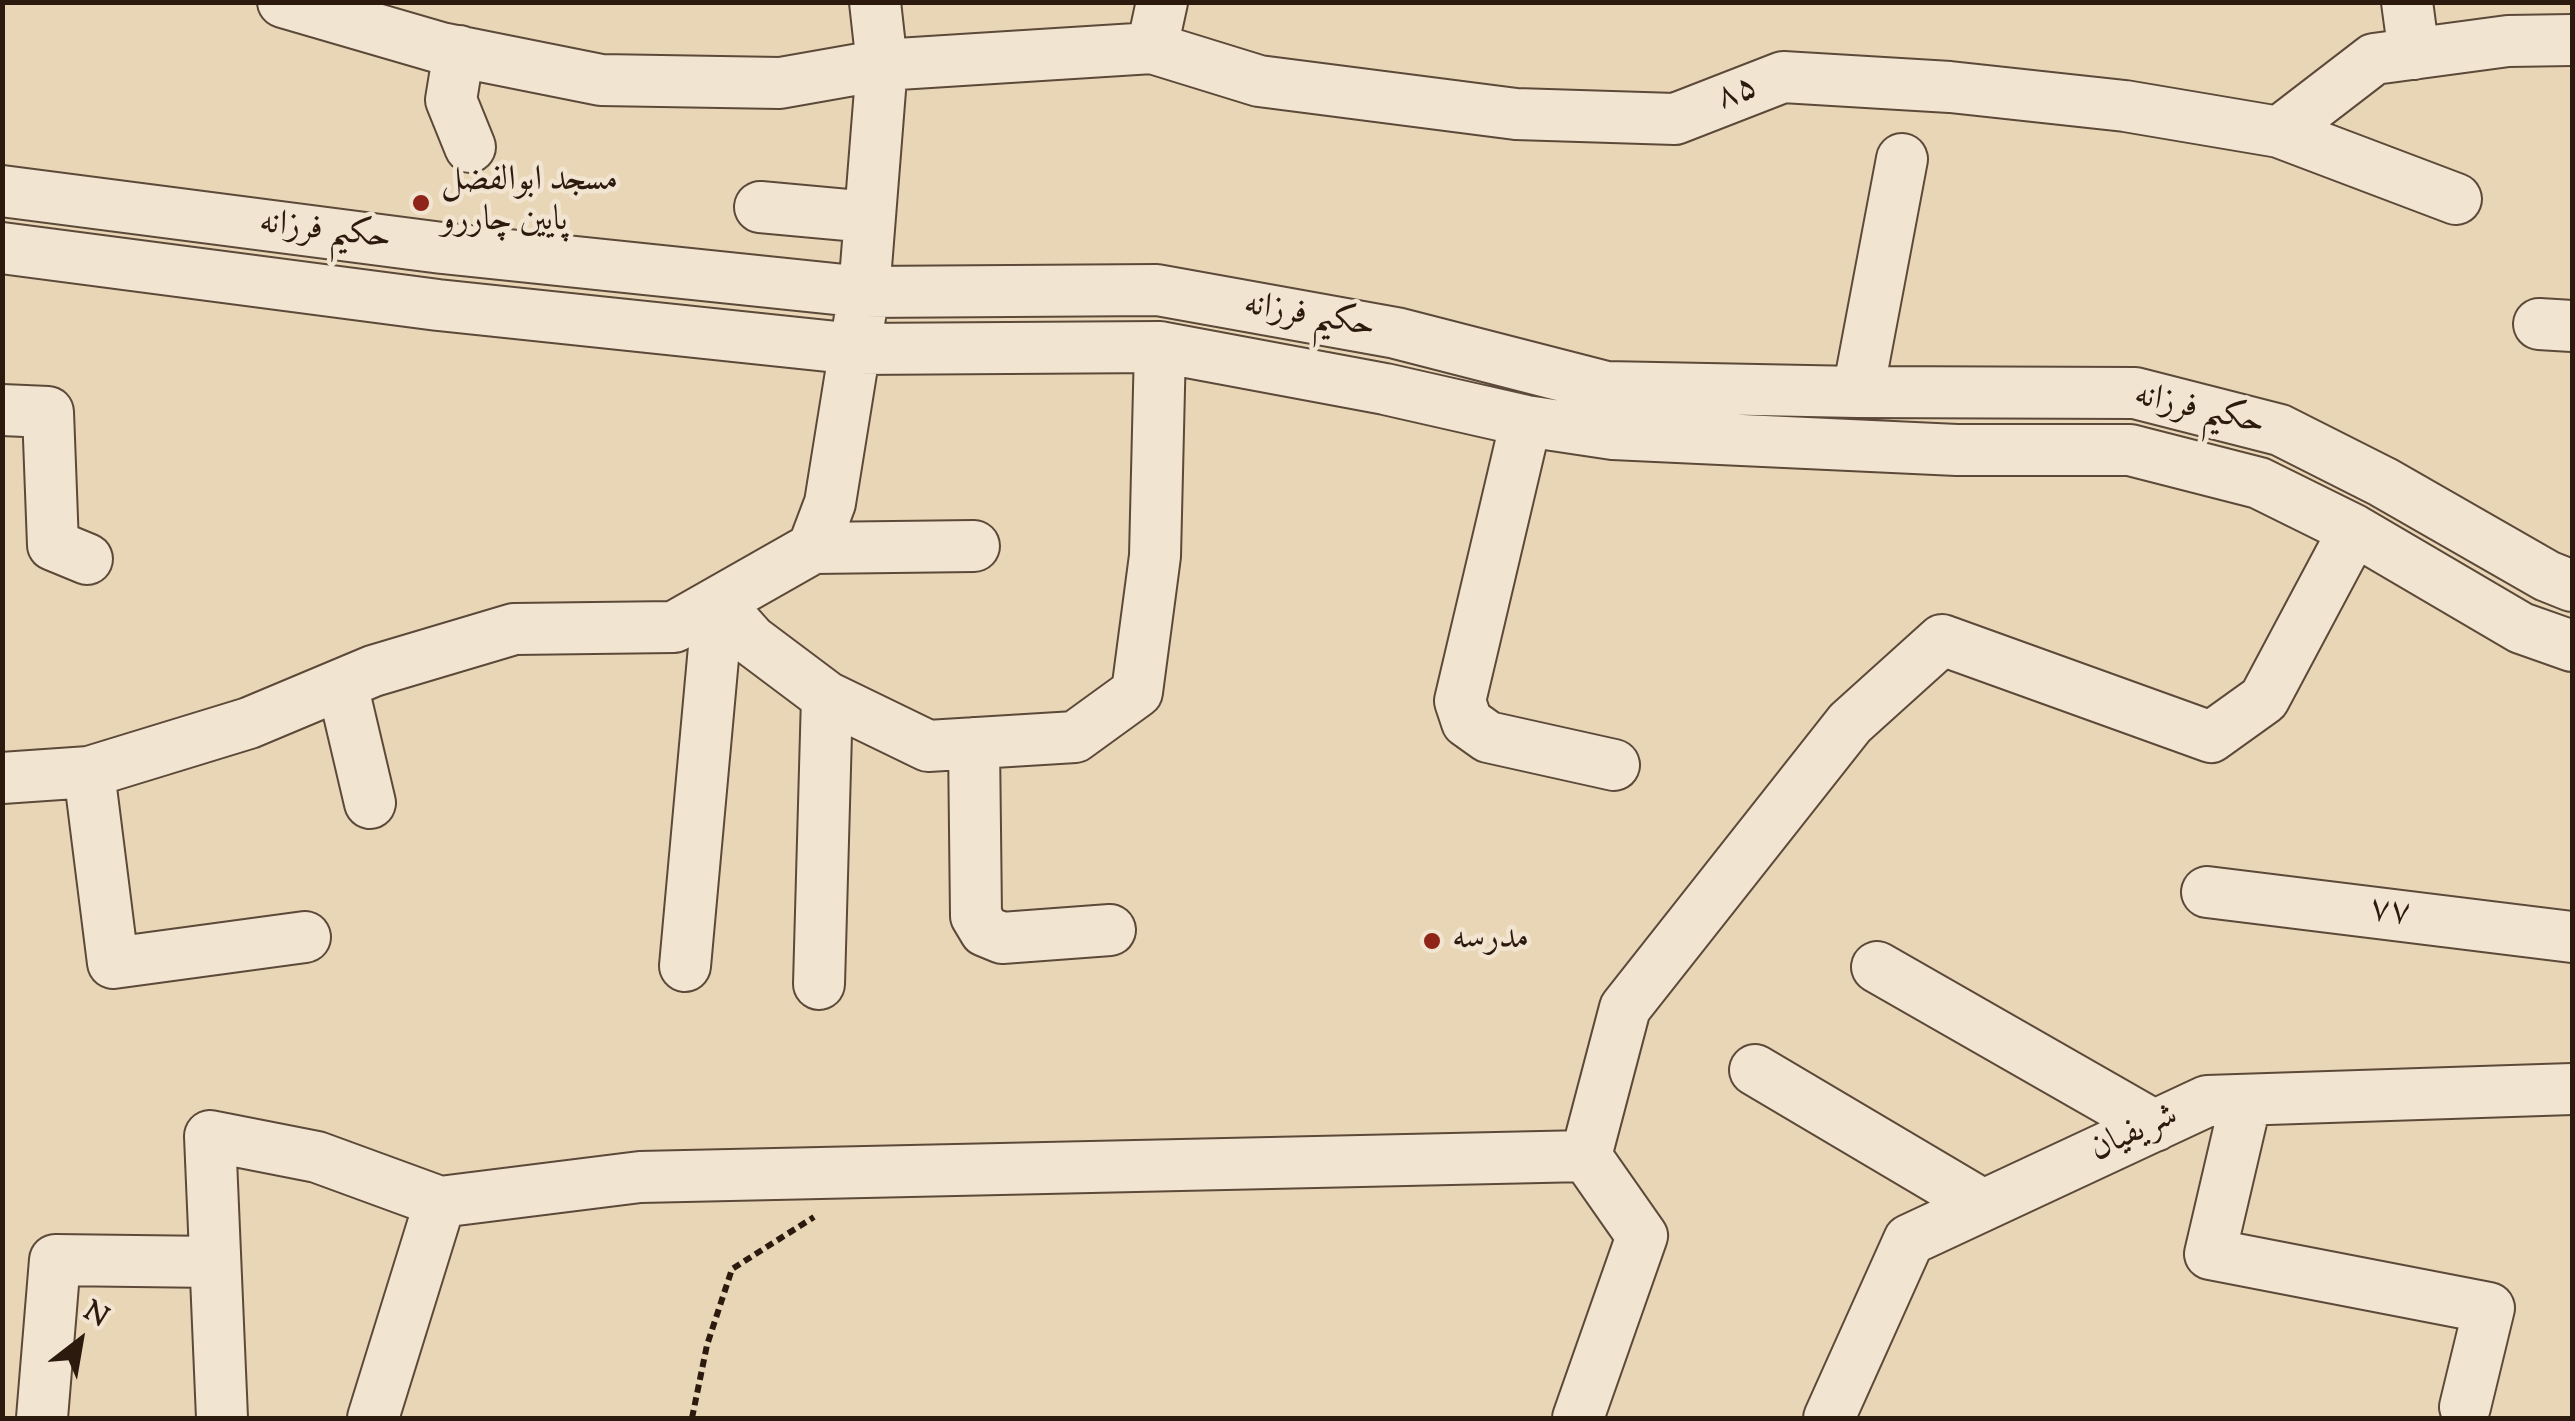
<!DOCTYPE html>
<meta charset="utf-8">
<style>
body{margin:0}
#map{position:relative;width:2575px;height:1421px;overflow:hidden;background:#e9d6b6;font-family:"Sorts Mill Goudy",serif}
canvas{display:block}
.frame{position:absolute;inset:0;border:5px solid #2d1a0f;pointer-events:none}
.north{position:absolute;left:30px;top:1291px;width:100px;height:100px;-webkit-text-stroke:8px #f1e4d0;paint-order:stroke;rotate:31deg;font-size:28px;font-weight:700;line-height:40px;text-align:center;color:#2d1a0f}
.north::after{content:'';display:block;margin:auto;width:35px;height:45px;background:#2d1a0f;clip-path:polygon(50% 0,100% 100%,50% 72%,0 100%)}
</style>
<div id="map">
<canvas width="2575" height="1421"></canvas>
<div class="frame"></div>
<div class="north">N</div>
</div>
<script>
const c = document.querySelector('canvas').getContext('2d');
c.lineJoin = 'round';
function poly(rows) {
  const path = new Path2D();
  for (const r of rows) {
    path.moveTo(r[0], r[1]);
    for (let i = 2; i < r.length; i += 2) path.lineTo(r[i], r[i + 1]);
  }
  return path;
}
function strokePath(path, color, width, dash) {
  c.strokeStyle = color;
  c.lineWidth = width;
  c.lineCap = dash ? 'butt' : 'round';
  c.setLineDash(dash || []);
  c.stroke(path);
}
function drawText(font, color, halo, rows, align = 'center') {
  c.font = font + ' "Sorts Mill Goudy",Amiri,serif';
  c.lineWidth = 9;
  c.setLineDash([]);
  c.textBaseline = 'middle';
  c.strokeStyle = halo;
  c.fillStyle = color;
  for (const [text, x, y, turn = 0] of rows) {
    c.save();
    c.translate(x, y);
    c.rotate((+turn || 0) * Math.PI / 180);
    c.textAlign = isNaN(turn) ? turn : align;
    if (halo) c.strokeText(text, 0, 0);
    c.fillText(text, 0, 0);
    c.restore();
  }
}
const minor = poly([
 [283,2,441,48,601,80,780,83,882,65,1152,48,1259,81,1516,114,1675,119,1783,77,1950,87,2125,106,2279,132,2374,59,2508,41,2572,40],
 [2407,2,2414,54],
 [1152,48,1162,2],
 [459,51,451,100,470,147],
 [2279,132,2456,199],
 [2,191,442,248,864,292,1157,290,1396,333,1606,387,1858,392,2135,393,2280,430,2383,482,2547,576,2572,586],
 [760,207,869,217],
 [2,248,438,305,856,349,1160,347,1385,389,1526,421,1613,434,1957,450,2130,450,2259,483,2354,530,2521,628,2572,646],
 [2539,324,2572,326],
 [1858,392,1902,159],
 [2,410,48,412,53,545,87,559],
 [1526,421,1460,701,1467,722,1488,737,1614,765],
 [813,548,974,546],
 [718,603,751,640,827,697,928,746,1075,737,1137,692,1155,556,1160,347],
 [342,684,370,803],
 [974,743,976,916,985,931,1002,938,1110,930],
 [89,772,113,963,305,937],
 [2,778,89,772,249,723,373,671,514,629,674,627,813,548,830,503,864,292,882,65,875,2],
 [2207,892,2572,937],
 [685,966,718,603],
 [1877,967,2155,1126],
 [819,984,827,697],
 [1755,1070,1983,1205],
 [2246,1100,2210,1254,2489,1308,2465,1407],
 [42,1418,55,1260,215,1262],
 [222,1418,210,1136,317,1157,440,1202],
 [373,1418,440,1202,640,1177,1586,1156],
 [1578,1418,1642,1236,1586,1156,1625,1008,1850,723,1942,640,2211,737,2264,699,2354,530],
 [1829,1418,1909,1240,2207,1101,2572,1089]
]);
strokePath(minor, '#5c4939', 54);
strokePath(poly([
 [692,1418,707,1345,732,1269,814,1217]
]), '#2d1a0f', 6, [8, 5]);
strokePath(minor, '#f1e4d0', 50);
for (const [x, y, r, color] of [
 [421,203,10,"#8f2418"],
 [1432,941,10,"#8f2418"]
]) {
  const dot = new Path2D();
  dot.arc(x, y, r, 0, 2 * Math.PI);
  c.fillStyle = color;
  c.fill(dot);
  strokePath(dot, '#f1e4d0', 4);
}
drawText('35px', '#2d1a0f', '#f1e4d0', [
 ["۸۵",1738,95,-21],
 ["حکیم فرزانه",325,233,7],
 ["حکیم فرزانه",1309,318,10],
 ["حکیم فرزانه",2199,412,13],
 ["۷۷",2390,914,7],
 ["شریفیان",2135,1135,-25]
]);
drawText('35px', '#2d1a0f', '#f1e4d0', [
 ["مسجد ابوالفضل",441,183],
 ["پایین چاررو",441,223],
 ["مدرسه",1452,941]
], 'left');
</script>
